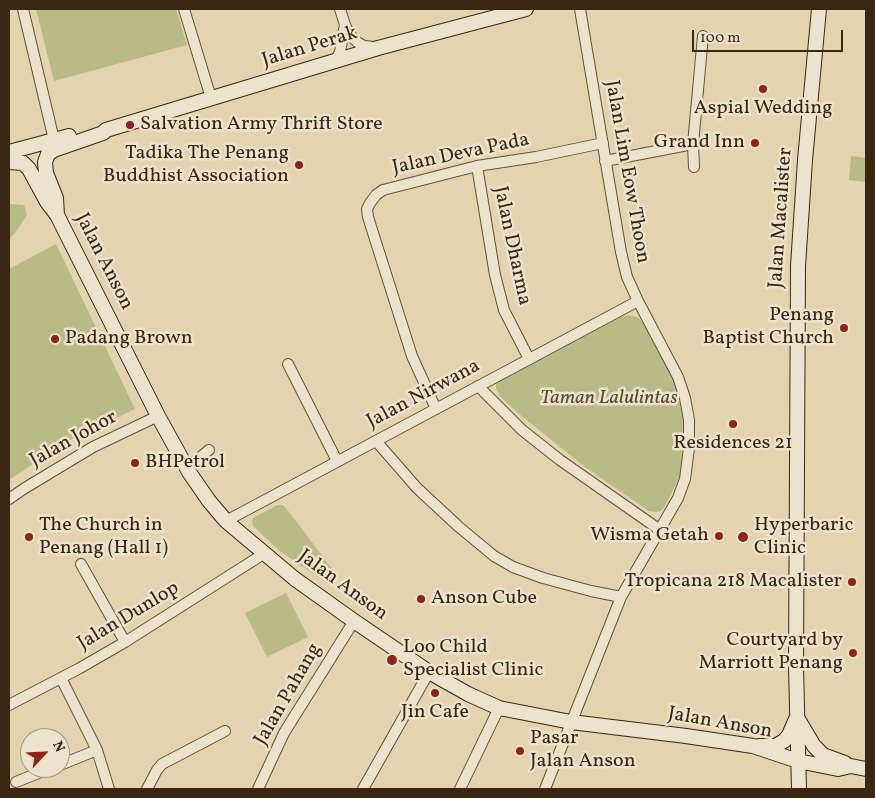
<!DOCTYPE html>
<style>
body{margin:0}
#map{position:relative;width:875px;height:798px;overflow:hidden;background:#e3d3af;font-family:Vollkorn,serif}
canvas{display:block}
.frame{position:absolute;inset:0;border:10px solid #392712;pointer-events:none}
.north{position:absolute;left:20px;top:728px;width:50px;height:50px;box-sizing:border-box;background:#ede2cb;border:1px solid #a59781;border-radius:50%;rotate:65deg;font-size:14px;font-weight:700;line-height:20px;text-align:center;color:#392712}
.north::after{content:'';display:block;margin:auto;width:18px;height:22px;background:#8f2418;clip-path:polygon(50% 0,100% 100%,50% 72%,0 100%)}
.scale{position:absolute;left:692px;top:30px;width:151px;height:22px;box-sizing:border-box;border:2px solid #392712;border-top:0;padding-left:6px;font-size:15px;line-height:18px;white-space:nowrap;color:#392712;-webkit-text-stroke:4px #ede2cb;paint-order:stroke}
</style>
<div id="map">
<canvas width="875" height="798"></canvas>
<div class="frame"></div>
<div class="north">N</div>
<div class="scale">100 m</div>
</div>
<script>
const c = document.querySelector('canvas').getContext('2d');
c.lineJoin = 'round';
function fillPath(path, color) {
  c.fillStyle = color;
  c.fill(path, 'evenodd');
}
function poly(rows) {
  const path = new Path2D();
  for (const r of rows) {
    path.moveTo(r[0], r[1]);
    for (let i = 2; i < r.length; i += 2) path.lineTo(r[i], r[i + 1]);
  }
  return path;
}
function strokePath(path, color, width, dash) {
  c.strokeStyle = color;
  c.lineWidth = width;
  c.lineCap = dash ? 'butt' : 'round';
  c.setLineDash(dash || []);
  c.stroke(path);
}
function drawText(font, color, halo, rows, align = 'center') {
  c.font = font + ' Vollkorn,serif';
  c.lineWidth = 5;
  c.setLineDash([]);
  c.textBaseline = 'middle';
  c.strokeStyle = halo;
  c.fillStyle = color;
  for (const [text, x, y, turn = 0] of rows) {
    c.save();
    c.translate(x, y);
    c.rotate((+turn || 0) * Math.PI / 180);
    c.textAlign = isNaN(turn) ? turn : align;
    if (halo) c.strokeText(text, 0, 0);
    c.fillText(text, 0, 0);
    c.restore();
  }
}
fillPath(poly([
 [36,9,176,9,187,45,54,81],
 [851,156,866,158,866,182,849,180],
 [9,204,24,205,27,215,15,233,9,239],
 [56,244,135,409,72,439,9,480,9,269],
 [629,315,637,317,643,322,668,368,678,392,683,417,681,469,678,480,665,506,661,511,655,512,649,511,585,467,519,414,500,396,496,388,496,382,499,378,621,317],
 [277,505,282,505,286,508,336,574,335,581,327,583,281,552,253,526,252,521,253,518],
 [286,593,308,637,267,657,245,613]
]), '#b9bb87');
const minor = poly([
 [23,9,54,140],
 [184,9,211,98],
 [340,9,345,25,350,35,357,42,364,46,374,47],
 [336,60,340,52,345,25],
 [605,161,693,144],
 [477,166,495,275,504,310,529,359],
 [694,167,693,144,703,36],
 [288,364,337,461],
 [478,386,522,430,560,460,660,530],
 [436,409,412,356,368,217,367,209,370,203,376,195,383,190,477,166,536,157,603,143],
 [376,441,417,488,459,527,494,556,513,567,543,578,591,591,621,597],
 [187,468,209,450],
 [9,499,25,488,93,447,158,416],
 [226,521,638,301],
 [81,564,125,642],
 [61,678,97,750,109,789],
 [9,705,80,668,125,642,265,553],
 [60,765,97,750],
 [16,782,51,768],
 [147,789,157,770,162,764,225,731],
 [258,789,284,733,354,621],
 [363,789,429,672],
 [460,789,499,708],
 [545,789,621,597,678,498,685,479,689,448,689,420,685,398,678,377,638,301,627,277,621,252,580,9]
]);
const secondary = poly([
 [9,152,69,136],
 [9,162,23,163,29,169,47,202,57,215,158,416,189,472,209,501,226,521,295,579,354,621,429,672,468,694,499,708,571,722,686,736,753,746,798,761,838,769,851,766,866,769],
 [57,215,56,198,46,173,45,162,48,154,54,150,103,133,106,130,378,48,526,9],
 [798,719,814,746,823,755,845,763],
 [759,746,775,746,784,741,789,735,796,719],
 [799,789,796,666,798,266,805,160,819,9]
]);
strokePath(minor, '#645239', 12);
strokePath(secondary, '#392712', 16);
strokePath(minor, '#ede2cb', 10);
strokePath(secondary, '#ede2cb', 14);
for (const [x, y, r, color] of [
 [763,89,5,"#8f2418"],
 [130,125,5,"#8f2418"],
 [755,143,5,"#8f2418"],
 [299,165,5,"#8f2418"],
 [844,328,5,"#8f2418"],
 [55,339,5,"#8f2418"],
 [733,424,5,"#8f2418"],
 [135,463,5,"#8f2418"],
 [719,536,5,"#8f2418"],
 [29,537,5,"#8f2418"],
 [743,537,6,"#8f2418"],
 [852,582,5,"#8f2418"],
 [421,599,5,"#8f2418"],
 [853,653,5,"#8f2418"],
 [392,660,6,"#8f2418"],
 [435,693,5,"#8f2418"],
 [520,751,5,"#8f2418"]
]) {
  const dot = new Path2D();
  dot.arc(x, y, r, 0, 2 * Math.PI);
  c.fillStyle = color;
  c.fill(dot);
  strokePath(dot, '#ede2cb', 2);
}
drawText('20px', '#392712', '#ede2cb', [
 ["Jalan Perak",310,48,-17],
 ["Jalan Deva Pada",461,155,-12],
 ["Jalan Lim Eow Thoon",626,172,80],
 ["Jalan Macalister",782,218,-86],
 ["Jalan Dharma",511,246,78],
 ["Jalan Anson",103,262,63],
 ["Jalan Nirwana",424,395,-28],
 ["Jalan Johor",74,440,-29],
 ["Jalan Anson",342,586,36],
 ["Jalan Dunlop",129,617,-31],
 ["Jalan Pahang",289,695,-60],
 ["Jalan Anson",720,724,10]
]);
drawText('20px', '#392712', '#ede2cb', [
 ["Aspial Wedding",763,109,"center"],
 ["Salvation Army Thrift Store",140,125],
 ["Grand Inn",745,143,"right"],
 ["Tadika The Penang",289,154,"right"],
 ["Buddhist Association",289,177,"right"],
 ["Penang",834,316,"right"],
 ["Baptist Church",834,339,"right"],
 ["Padang Brown",65,339],
 ["Residences 21",733,444,"center"],
 ["BHPetrol",145,463],
 ["The Church in",39,526],
 ["Penang (Hall 1)",39,549],
 ["Hyperbaric",754,526],
 ["Clinic",754,549],
 ["Wisma Getah",709,536,"right"],
 ["Tropicana 218 Macalister",842,582,"right"],
 ["Anson Cube",431,599],
 ["Courtyard by",843,641,"right"],
 ["Marriott Penang",843,664,"right"],
 ["Loo Child",403,648],
 ["Specialist Clinic",403,671],
 ["Jin Cafe",435,713,"center"],
 ["Pasar",530,739],
 ["Jalan Anson",530,762]
], 'left');
drawText('italic 20px', '#594c2f', '#ede2cb', [
 ["Taman Lalulintas",609,399]
]);
</script>
